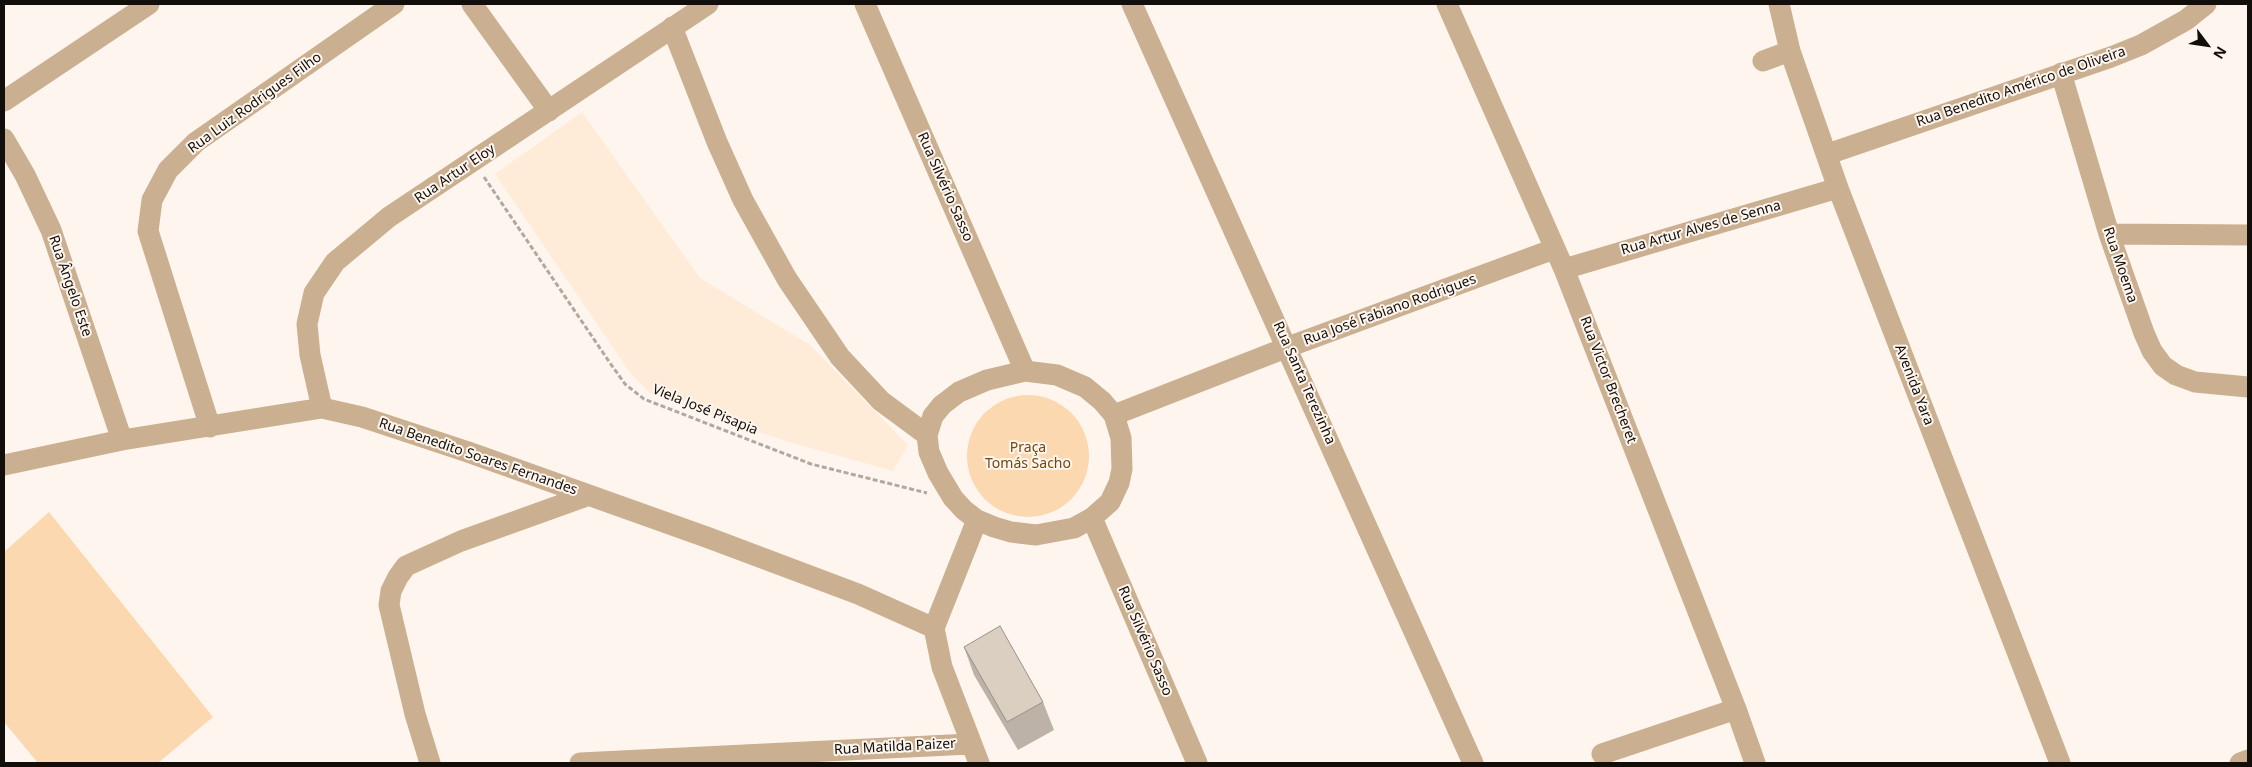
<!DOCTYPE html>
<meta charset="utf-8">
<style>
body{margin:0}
#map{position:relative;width:2252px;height:767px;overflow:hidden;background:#fef6ee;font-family:"Noto Sans",sans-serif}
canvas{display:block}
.frame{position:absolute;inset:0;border:5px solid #120e0a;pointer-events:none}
.north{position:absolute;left:2182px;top:20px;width:50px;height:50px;-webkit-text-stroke:4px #fef6ee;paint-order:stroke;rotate:121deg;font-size:14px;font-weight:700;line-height:20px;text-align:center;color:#120e0a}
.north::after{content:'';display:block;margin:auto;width:18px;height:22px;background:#120e0a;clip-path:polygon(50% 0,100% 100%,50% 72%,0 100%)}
</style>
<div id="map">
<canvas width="2252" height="767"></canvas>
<div class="frame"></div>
<div class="north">N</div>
</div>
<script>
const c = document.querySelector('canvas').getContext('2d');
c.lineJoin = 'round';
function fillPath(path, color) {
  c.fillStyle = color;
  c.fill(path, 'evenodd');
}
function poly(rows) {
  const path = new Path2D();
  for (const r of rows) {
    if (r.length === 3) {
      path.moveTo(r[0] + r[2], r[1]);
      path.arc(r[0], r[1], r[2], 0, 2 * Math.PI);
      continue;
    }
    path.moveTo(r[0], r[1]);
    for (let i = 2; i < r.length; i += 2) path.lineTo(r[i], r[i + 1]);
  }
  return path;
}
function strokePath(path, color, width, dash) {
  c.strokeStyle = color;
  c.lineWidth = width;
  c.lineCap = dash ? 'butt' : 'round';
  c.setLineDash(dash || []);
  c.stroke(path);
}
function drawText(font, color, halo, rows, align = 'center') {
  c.font = font + ' "Noto Sans",sans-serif';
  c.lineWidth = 4;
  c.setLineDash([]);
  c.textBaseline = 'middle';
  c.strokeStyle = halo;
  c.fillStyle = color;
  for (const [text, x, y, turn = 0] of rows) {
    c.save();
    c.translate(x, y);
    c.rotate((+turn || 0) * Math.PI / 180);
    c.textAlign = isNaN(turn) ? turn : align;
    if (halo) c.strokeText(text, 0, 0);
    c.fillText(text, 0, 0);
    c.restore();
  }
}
fillPath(poly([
 [582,112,700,278,810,345,908,445,893,471,785,441,651,394,631,374,495,174]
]), '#feecd8');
fillPath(poly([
 [1028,456,61],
 [49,512,213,717,158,763,38,763,4,722,4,552]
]), '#fcd8b0');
strokePath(poly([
 [484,177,610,363,625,384,644,399,811,464,927,493]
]), '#b0a9a3', 3, [5, 2.5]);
strokePath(poly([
 [472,4,549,111],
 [865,4,1025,371],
 [1132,4,1473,763],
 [1447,4,1564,269,1736,709,1755,763],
 [1779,4,1790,51,1838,188,2060,763],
 [672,27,717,142,743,200,787,279,840,357,881,401,927,435],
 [1763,61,1790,51],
 [2061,73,2109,234,2144,333,2152,351,2163,366,2176,375,2195,382,2248,387],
 [4,101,149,4],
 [4,139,25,175,51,230,122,440],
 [1828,154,2111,57,2141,45,2186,20,2206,4],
 [2109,234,2248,235],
 [1564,269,1838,188],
 [1025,371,1057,375,1085,387,1102,401,1114,415,1121,438,1122,469,1119,483,1110,502,1092,518,1074,528,1036,535,1011,532,994,527,977,520,964,510,953,498,938,473,929,452,927,435,933,416,942,405,959,392,987,380,1025,371],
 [322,408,310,355,307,324,314,293,335,262,389,217,708,4],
 [1114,415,1288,347,1554,249],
 [210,427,148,231,152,200,168,170,196,142,394,4],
 [4,465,122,440,322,408,362,417,468,452,709,538,858,594,934,628],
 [1092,518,1197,763],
 [977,520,934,628,942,667,979,763],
 [1602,754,1736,709],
 [430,763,415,714,389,605,391,591,398,577,406,566,461,541,589,495],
 [580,763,970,744],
 [2240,763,2248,760]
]), '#caaf90', 21);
fillPath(poly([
 [964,647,1043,702,1054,730,1018,750,974,675]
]), '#bcb2a7');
const building = poly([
 [1000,626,1043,702,1007,722,964,647,1000,626]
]);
fillPath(building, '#dbcfc2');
strokePath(building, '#999188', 1);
drawText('14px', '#120e0a', '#fef6ee', [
 ["Rua Benedito Américo de Oliveira",2021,87,-19],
 ["Rua Luiz Rodrigues Filho",255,103,-36],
 ["Rua Artur Eloy",455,174,-34],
 ["Rua Silvério Sasso",945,187,66],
 ["Rua Artur Alves de Senna",1701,228,-16],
 ["Rua Moema",2120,265,71],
 ["Rua Ângelo Este",70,286,71],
 ["Rua José Fabiano Rodrigues",1390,310,-20],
 ["Rua Victor Brecheret",1608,380,69],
 ["Rua Santa Terezinha",1304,383,66],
 ["Avenida Yara",1914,385,69],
 ["Viela José Pisapia",705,410,22],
 ["Rua Benedito Soares Fernandes",478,457,19],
 ["Rua Silvério Sasso",1145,641,67],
 ["Rua Matilda Paizer",895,747,-3]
]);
drawText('14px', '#70480e', '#fef6ee', [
 ["Praça",1028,448],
 ["Tomás Sacho",1028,464]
]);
</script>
